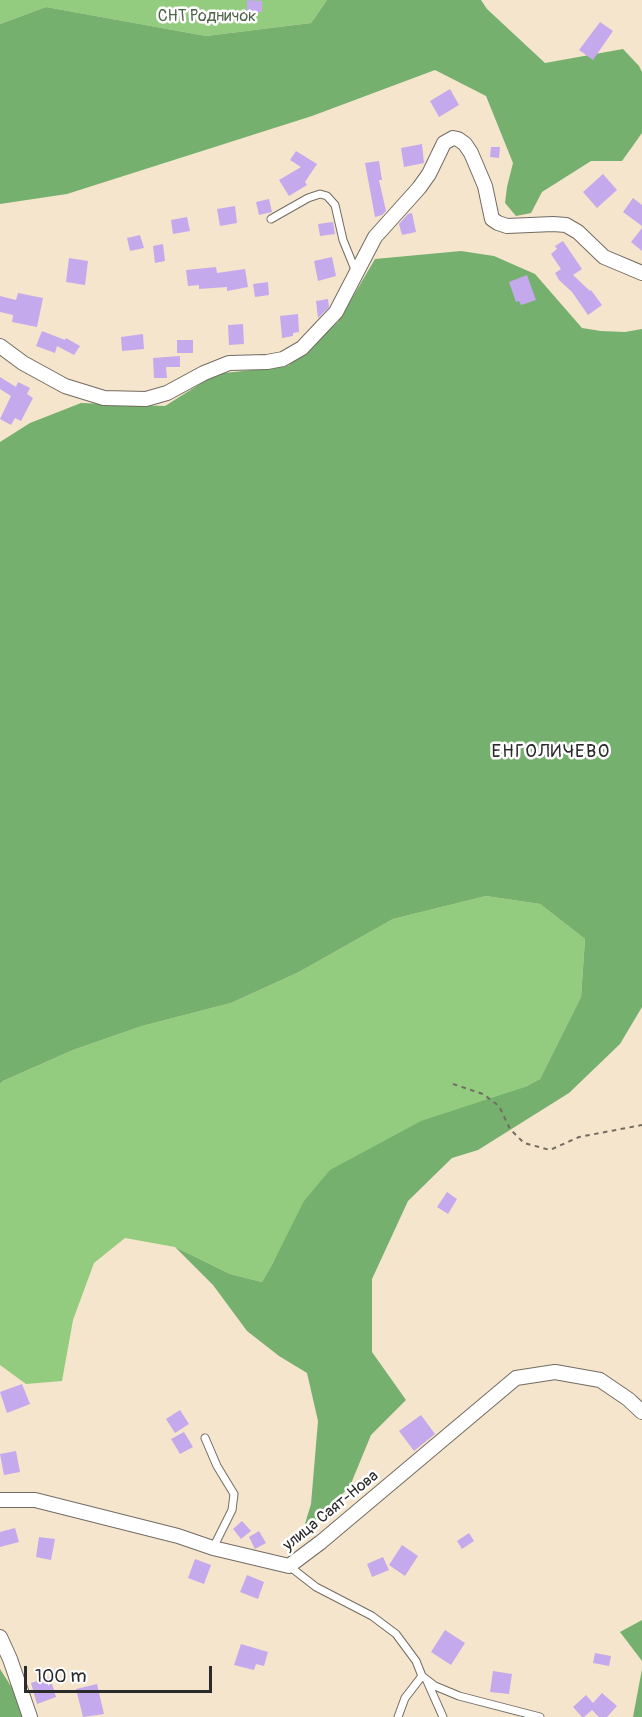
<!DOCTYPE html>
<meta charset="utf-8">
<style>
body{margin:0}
#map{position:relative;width:642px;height:1717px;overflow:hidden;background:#f5e5cc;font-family:Pangolin,sans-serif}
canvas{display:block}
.scale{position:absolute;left:24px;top:1666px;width:188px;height:27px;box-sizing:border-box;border:3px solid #2b2b2b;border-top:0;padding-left:8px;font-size:18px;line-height:21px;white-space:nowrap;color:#2b2b2b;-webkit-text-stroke:4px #fff;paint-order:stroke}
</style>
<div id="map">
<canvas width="642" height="1717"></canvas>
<div class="scale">100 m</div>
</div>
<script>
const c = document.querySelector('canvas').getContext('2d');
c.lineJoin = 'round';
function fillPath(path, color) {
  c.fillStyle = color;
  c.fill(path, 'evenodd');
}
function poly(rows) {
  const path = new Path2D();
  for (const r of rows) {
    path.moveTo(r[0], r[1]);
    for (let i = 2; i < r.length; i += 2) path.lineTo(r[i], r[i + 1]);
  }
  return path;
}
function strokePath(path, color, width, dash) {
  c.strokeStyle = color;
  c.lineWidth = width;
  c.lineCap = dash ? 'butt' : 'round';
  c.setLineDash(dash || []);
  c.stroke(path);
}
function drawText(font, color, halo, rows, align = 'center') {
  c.font = font + ' Pangolin,sans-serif';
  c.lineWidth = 5;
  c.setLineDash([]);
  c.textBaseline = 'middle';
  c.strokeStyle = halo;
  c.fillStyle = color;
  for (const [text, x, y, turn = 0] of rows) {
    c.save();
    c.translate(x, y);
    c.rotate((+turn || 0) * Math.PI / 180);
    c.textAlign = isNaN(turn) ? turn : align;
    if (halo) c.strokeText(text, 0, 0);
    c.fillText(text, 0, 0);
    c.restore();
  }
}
fillPath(poly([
 [0,0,327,0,311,23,206,36,46,7,0,24],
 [486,896,540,904,585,939,581,997,540,1079,525,1087,274,1261,262,1282,230,1274,175,1247,125,1238,94,1263,73,1320,62,1381,26,1384,0,1365,0,1084,3,1081,73,1050,142,1026,231,1003,299,972,393,919]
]), '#93cc7f');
fillPath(poly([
 [327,0,481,0,487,9,545,63,623,49,639,66,642,72,642,133,622,161,591,161,542,192,531,213,516,216,505,203,507,187,513,163,486,96,435,70,312,116,67,194,0,204,0,24,46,7,206,36,311,23],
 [461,251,494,256,535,274,582,328,601,331,625,332,642,329,642,1007,620,1044,569,1093,478,1150,452,1158,408,1201,372,1279,372,1352,406,1400,371,1435,350,1486,301,1537,311,1504,318,1421,307,1373,279,1356,247,1331,213,1285,175,1247,230,1274,262,1282,274,1261,304,1201,330,1170,421,1121,525,1087,540,1079,581,997,585,939,540,904,486,896,393,919,299,972,231,1003,142,1026,73,1050,3,1081,0,1084,0,442,30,423,81,403,165,406,216,374,288,366,338,322,375,259],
 [642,1620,642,1661,620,1632],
 [0,1669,19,1699,25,1717,0,1717],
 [642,1669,642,1717,633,1717]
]), '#76b06e');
fillPath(poly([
 [247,0,262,1,262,12,247,12],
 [600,22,613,31,593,60,579,50],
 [450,89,459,105,439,117,430,101],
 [422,144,424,163,404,167,401,148],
 [491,147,500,147,499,158,490,157],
 [296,151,317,164,305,182,307,185,289,196,279,180,301,167,290,160],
 [379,161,382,180,379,180,386,211,382,215,375,217,365,163],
 [603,174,617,190,597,208,583,192],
 [633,198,642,205,642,226,623,212],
 [269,199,272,212,259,215,256,202],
 [235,206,237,223,220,226,217,209],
 [412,213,416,232,402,235,399,224,408,214],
 [187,217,190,231,173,234,171,220],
 [333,222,335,234,320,236,318,224],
 [642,228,642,251,631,242],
 [140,235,144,248,130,251,127,238],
 [563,241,582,269,573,275,590,291,591,290,602,305,588,315,572,292,559,280,555,273,561,269,551,254,557,249,555,246],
 [163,244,165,261,155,263,153,246],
 [332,257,336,276,318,281,314,261],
 [69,258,88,261,85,285,66,282],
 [216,267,217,273,245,269,248,287,227,291,227,287,199,289,199,285,188,286,186,270],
 [527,275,536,300,521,305,519,301,516,302,509,282],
 [268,282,269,295,255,297,253,284],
 [18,293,43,298,37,327,12,322,13,315,0,312,0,296,16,300],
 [328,299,329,307,318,318,316,301],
 [298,314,299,332,293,333,293,336,282,338,280,316],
 [243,324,244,344,229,345,228,325],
 [42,331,65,340,66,338,80,346,74,355,57,346,55,353,36,346],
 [143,334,144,349,122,351,121,337],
 [177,340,193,340,193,353,177,353],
 [180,356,180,367,166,367,167,378,154,378,153,358],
 [0,377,16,387,18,382,30,388,27,394,33,398,21,421,15,418,11,425,0,419,11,396,0,389],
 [447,1192,457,1199,448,1214,437,1207],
 [22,1384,30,1404,7,1413,0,1392],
 [180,1410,189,1424,175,1433,166,1419],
 [421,1415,435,1434,414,1451,399,1431],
 [184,1432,193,1447,180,1454,171,1439],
 [16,1451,20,1472,4,1475,0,1454],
 [242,1521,251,1531,241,1539,233,1529],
 [15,1528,19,1542,0,1547,0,1532],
 [259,1531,266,1543,255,1549,249,1537],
 [469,1533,474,1541,462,1549,457,1541],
 [39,1537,55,1539,51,1560,36,1557],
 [402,1545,418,1556,405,1576,389,1565],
 [383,1557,389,1570,372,1577,367,1564],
 [195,1559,211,1565,204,1584,188,1578],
 [247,1575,264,1582,258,1599,240,1592],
 [445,1630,465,1643,451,1665,431,1652],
 [241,1644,268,1652,264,1666,256,1664,254,1670,234,1665],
 [595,1653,611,1656,609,1666,593,1663],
 [493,1671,512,1674,509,1694,490,1692],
 [50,1677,56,1697,37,1704,31,1683],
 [97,1684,104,1714,83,1717,76,1689],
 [602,1693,617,1706,607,1717,599,1717,592,1710,584,1717,582,1717,573,1707,586,1695,593,1703]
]), '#c5a9ed');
const service = poly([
 [271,219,308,198,320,194,327,196,335,205,343,240,356,272],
 [205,1438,217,1466,234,1494,232,1510,213,1548],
 [289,1566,316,1587,372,1616,396,1634,416,1661,422,1676,435,1686,459,1696,540,1717],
 [427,1681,443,1717],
 [398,1717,405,1698,422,1676]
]);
const minor = poly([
 [0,346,23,363,65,386,104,398,146,399,167,393,204,373,229,363,267,362,283,359,302,348,336,312,375,237,419,188,429,174,444,143,453,138,458,139,465,144,471,153,485,186,492,219,498,223,507,226,553,224,566,225,578,232,604,257,642,273],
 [0,1500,35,1500,178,1536,213,1548,289,1566,321,1542,516,1378,555,1372,600,1380,628,1399,642,1412],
 [0,1637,10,1659,30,1717]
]);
strokePath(service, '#726c63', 9);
strokePath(minor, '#726c63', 16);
strokePath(poly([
 [453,1084,483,1094,499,1106,510,1129,524,1143,550,1150,579,1137,642,1125]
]), '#726c63', 2, [4.5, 4.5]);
strokePath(service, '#fff', 7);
strokePath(minor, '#fff', 14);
drawText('16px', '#4f6348', '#fff', [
 ["СНТ Родничок",207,17]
]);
drawText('16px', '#2b2b2b', '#fff', [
 ["улица Саят-Нова",331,1511,-39]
]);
c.letterSpacing = '1.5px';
drawText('18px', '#2b2b2b', '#fff', [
 ["ЕНГОЛИЧЕВО",551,752]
]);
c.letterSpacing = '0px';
</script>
